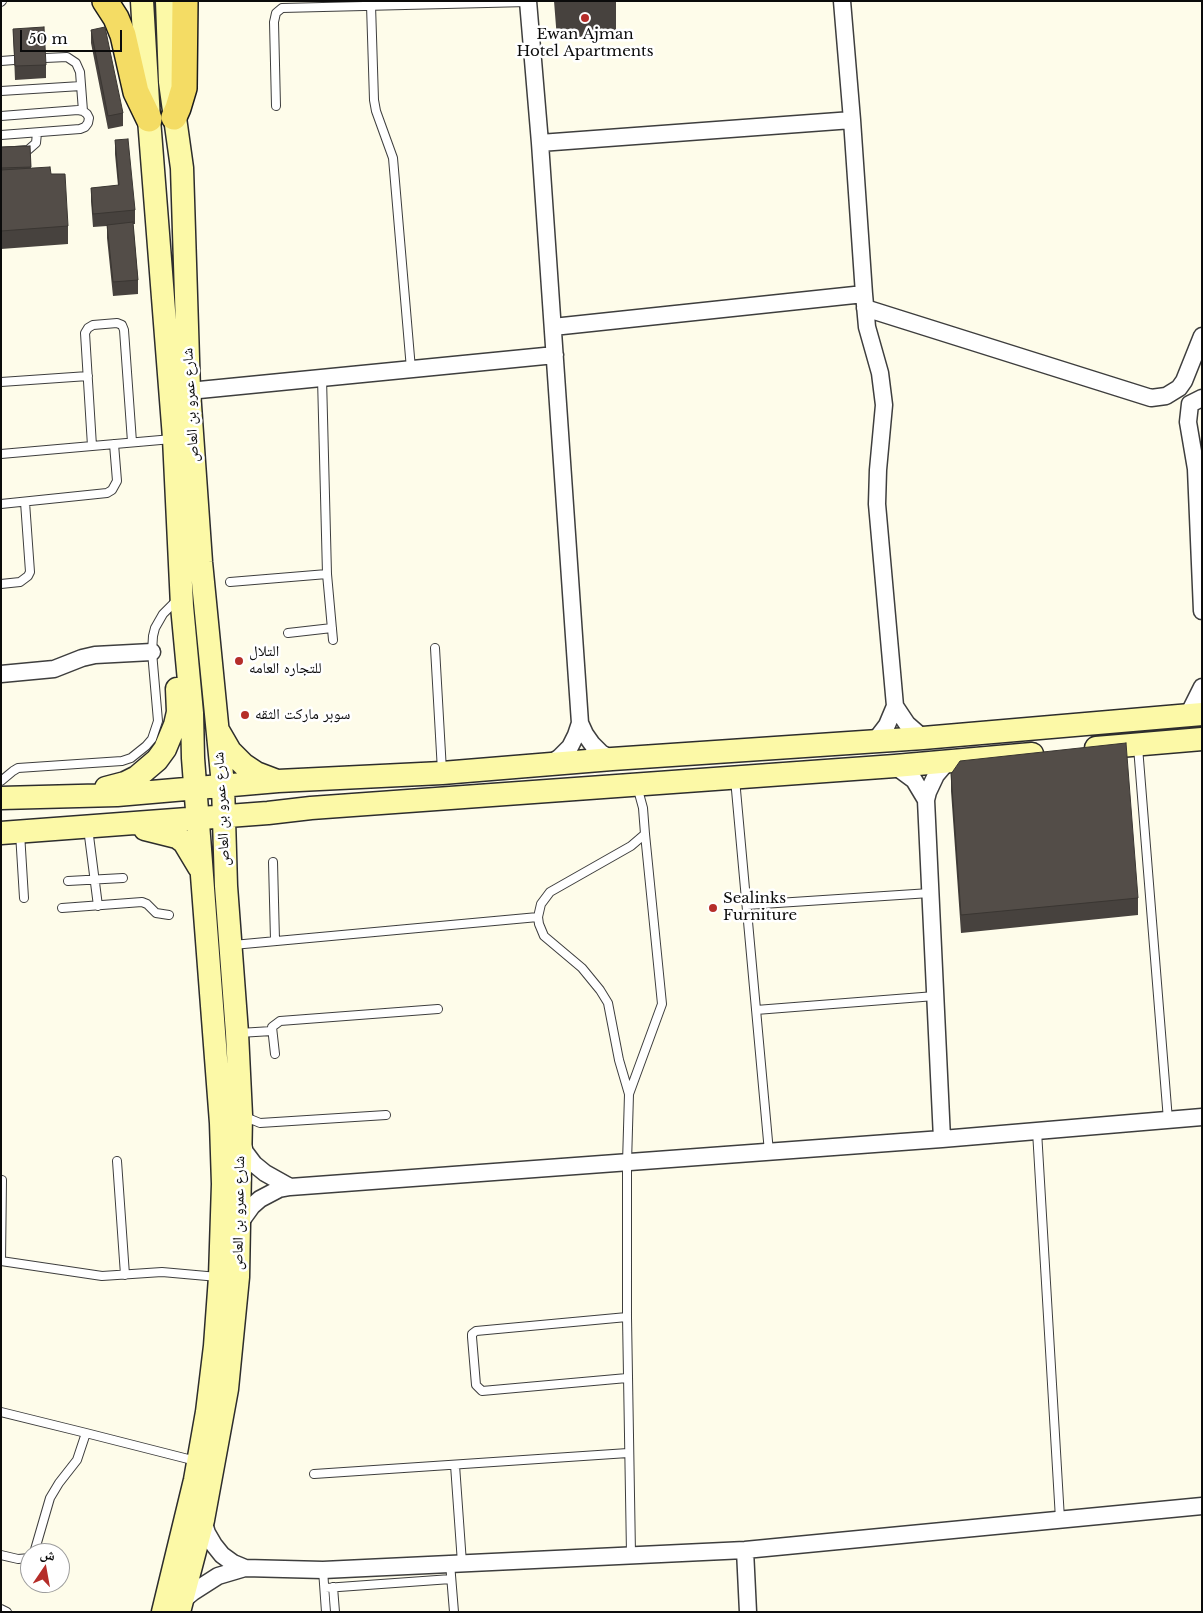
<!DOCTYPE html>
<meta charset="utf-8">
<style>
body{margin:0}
#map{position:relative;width:1203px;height:1613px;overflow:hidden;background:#fefcea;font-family:"Libre Baskerville","Noto Naskh Arabic",serif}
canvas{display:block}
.frame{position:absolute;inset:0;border:2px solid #0b0b0b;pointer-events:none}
.north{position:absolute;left:20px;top:1543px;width:50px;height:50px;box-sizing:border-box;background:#fff;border:1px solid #9d9d9d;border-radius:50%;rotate:12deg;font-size:14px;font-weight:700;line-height:20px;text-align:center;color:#0b0b0b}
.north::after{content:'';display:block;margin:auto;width:18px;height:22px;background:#b52d29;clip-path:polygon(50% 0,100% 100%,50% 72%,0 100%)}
.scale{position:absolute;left:20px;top:30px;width:102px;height:22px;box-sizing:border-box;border:2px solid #0b0b0b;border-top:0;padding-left:6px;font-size:15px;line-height:18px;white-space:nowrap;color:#0b0b0b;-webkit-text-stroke:4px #fff;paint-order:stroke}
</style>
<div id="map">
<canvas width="1203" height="1613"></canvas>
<div class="frame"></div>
<div class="north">ش</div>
<div class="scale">50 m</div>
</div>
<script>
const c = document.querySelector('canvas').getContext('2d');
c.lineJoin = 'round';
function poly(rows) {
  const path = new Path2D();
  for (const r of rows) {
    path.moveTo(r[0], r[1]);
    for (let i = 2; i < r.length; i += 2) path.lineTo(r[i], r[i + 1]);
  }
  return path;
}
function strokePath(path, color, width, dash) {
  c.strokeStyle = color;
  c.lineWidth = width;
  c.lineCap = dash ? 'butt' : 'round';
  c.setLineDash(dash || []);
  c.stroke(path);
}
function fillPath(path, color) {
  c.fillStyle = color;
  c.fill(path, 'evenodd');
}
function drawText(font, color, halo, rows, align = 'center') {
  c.font = font + ' "Libre Baskerville","Noto Naskh Arabic",serif';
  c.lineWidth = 5;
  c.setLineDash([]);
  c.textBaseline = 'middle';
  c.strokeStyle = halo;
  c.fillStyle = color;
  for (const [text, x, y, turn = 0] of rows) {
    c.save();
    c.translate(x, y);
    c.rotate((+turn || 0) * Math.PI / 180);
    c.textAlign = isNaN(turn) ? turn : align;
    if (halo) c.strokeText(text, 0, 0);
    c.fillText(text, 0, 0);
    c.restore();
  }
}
const service = poly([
 [1,2,2,1],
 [371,5,374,100,376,111,393,158,411,369],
 [45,58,67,57,76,63,80,72,83,111],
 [1,61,14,60],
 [1,91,81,86],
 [276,106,274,22,276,13,282,8,528,2],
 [1,116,78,110,83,111,87,114,89,118,88,123,85,127,80,129,1,135],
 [1,152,28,150,36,143,37,133],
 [322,378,327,574,333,640],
 [1,382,88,376],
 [92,446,85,333,88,328,93,325,117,323,122,325,124,330,132,442],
 [1,454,172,439],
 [1,504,107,493,112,490,117,481,114,444],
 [230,582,327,574],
 [1,584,20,582,28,576,30,572,25,502],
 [288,633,332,628],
 [435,648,442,771],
 [1138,747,1168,1120],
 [735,779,769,1152],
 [1,781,13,771,18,768,122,761,131,758,146,746,152,739,158,721,152,652,153,636,155,628,163,614,178,599],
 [88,828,98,906],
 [20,833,24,898],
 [273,862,275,940],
 [68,881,123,878],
 [747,905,930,893],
 [62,908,142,902,147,904,156,913,169,915],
 [233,945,538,917],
 [756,1010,935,996],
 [239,1033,272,1031],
 [275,1054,272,1027,280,1021,438,1009],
 [629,1094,662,1004,645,834],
 [243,1116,260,1123,386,1115],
 [1037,1131,1060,1519],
 [117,1161,125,1275],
 [1,1261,102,1276,162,1272,218,1277],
 [1,1261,2,1180],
 [627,1317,476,1331,472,1334,472,1337,476,1385,482,1391,627,1378],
 [1,1412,86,1433,77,1460,59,1483,50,1498,34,1553],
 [86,1433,196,1461],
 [455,1465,462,1563],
 [314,1474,628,1453],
 [631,1554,627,1317,627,1163,629,1094,619,1060,608,1003,600,990,582,968,544,936,539,924,538,917,541,904,550,892,631,846,645,834,643,808,637,786],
 [1,1555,18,1559,30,1558],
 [450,1563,454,1612],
 [323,1570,326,1612],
 [333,1587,335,1612],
 [325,1588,451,1579],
 [1,1609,7,1612]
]);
const minor = poly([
 [528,1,540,143,580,723,585,734,592,744,601,753,612,759],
 [842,1,852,120,864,294,867,327,880,373,884,405,878,470,877,504,895,706,887,725,874,742],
 [540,143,852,120],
 [865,308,1151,398,1166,396,1179,388,1184,381,1202,336],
 [553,327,864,294],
 [189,391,555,355],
 [1202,398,1190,404,1188,422,1196,469,1202,611],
 [1,674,54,669,82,658,95,655,152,652],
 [895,706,907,724,923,738],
 [1188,715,1202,687],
 [549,765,560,757,570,747,576,735,580,723],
 [895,766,914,780,926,800],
 [942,1139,926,800,928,792,936,775,948,761],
 [242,1142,245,1152,254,1164,265,1173,290,1187],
 [239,1224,252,1206,260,1199,279,1189,290,1187,942,1139,1202,1117],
 [203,1520,207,1533,214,1545,222,1555,233,1563,245,1568],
 [745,1550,748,1612],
 [182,1601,193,1592,218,1576,245,1568,323,1570,745,1550,1202,1506]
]);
const secondary = poly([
 [142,1,149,119,174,438,182,606,192,713,193,758,221,1123,223,1184,220,1277,215,1346,207,1412,195,1480,163,1612],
 [167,1,170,82,182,168,189,391,201,562,223,785,226,886,237,1033,241,1115,238,1277,227,1389,203,1520,179,1612],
 [219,732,230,751,244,765,256,773,277,781],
 [1096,748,1202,739],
 [106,788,125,783,137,777,157,760,165,749,175,725,178,712,177,689],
 [1,798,117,795,278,781,442,773,612,759,923,738,1202,714],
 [145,829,177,837,184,842,199,867],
 [1,833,268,813,311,808,895,766,1032,754]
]);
const primary = poly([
 [105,1,116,18,123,35,136,92,149,119],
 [174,117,178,108,184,88,185,1]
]);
strokePath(service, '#3e3e3e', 10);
strokePath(minor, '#3e3e3e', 19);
strokePath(secondary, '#2d2d2d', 25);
strokePath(primary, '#1c1c1c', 28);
strokePath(service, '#fff', 8);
strokePath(minor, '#fff', 16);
strokePath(secondary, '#fcf9a7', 22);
strokePath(primary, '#f4dc64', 25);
fillPath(poly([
 [554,1,616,1,616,34,557,39],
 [13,29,46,65,46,78,15,80],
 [91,30,123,113,123,126,108,129,91,43],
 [115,140,135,210,135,224,133,224,138,280,138,294,113,296,107,238,107,226,93,227,91,201,91,188,118,186,115,154],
 [30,146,31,168,51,174,68,226,68,244,1,249,1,147],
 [951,774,1138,898,1138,915,961,933,951,791]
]), '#47423e');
const building = poly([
 [44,27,46,65,15,66,13,29,44,27],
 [105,27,123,113,108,116,91,30,105,27],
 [128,139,135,210,93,214,91,188,119,185,115,140,128,139],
 [30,146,31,167,1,168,1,147,30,146],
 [50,167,51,174,65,174,68,226,1,231,1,170,50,167],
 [133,222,138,280,113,282,107,225,133,222],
 [1126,743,1138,898,961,915,951,774,960,761,1126,743]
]);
fillPath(building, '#534d48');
strokePath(building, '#3a3632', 1);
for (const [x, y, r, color] of [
 [585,18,5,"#b52d29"],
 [239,661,5,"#b52d29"],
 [245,715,5,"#b52d29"],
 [713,908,5,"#b52d29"]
]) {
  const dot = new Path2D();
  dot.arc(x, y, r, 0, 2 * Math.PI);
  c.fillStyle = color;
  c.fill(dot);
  strokePath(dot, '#fff', 2);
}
drawText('15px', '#0b0b0b', '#fff', [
 ["Ewan Ajman",585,35,"center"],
 ["Hotel Apartments",585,52,"center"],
 ["التلال",249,652],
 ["للتجاره العامه",249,669],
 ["سوبر ماركت الثقه",255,715],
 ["Sealinks",723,899],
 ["Furniture",723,916]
], 'left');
drawText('15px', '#0b0b0b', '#fff', [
 ["شارع عمرو بن العاص",191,405,-93],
 ["شارع عمرو بن العاص",222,809,-93],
 ["شارع عمرو بن العاص",239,1213,-89]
]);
</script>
